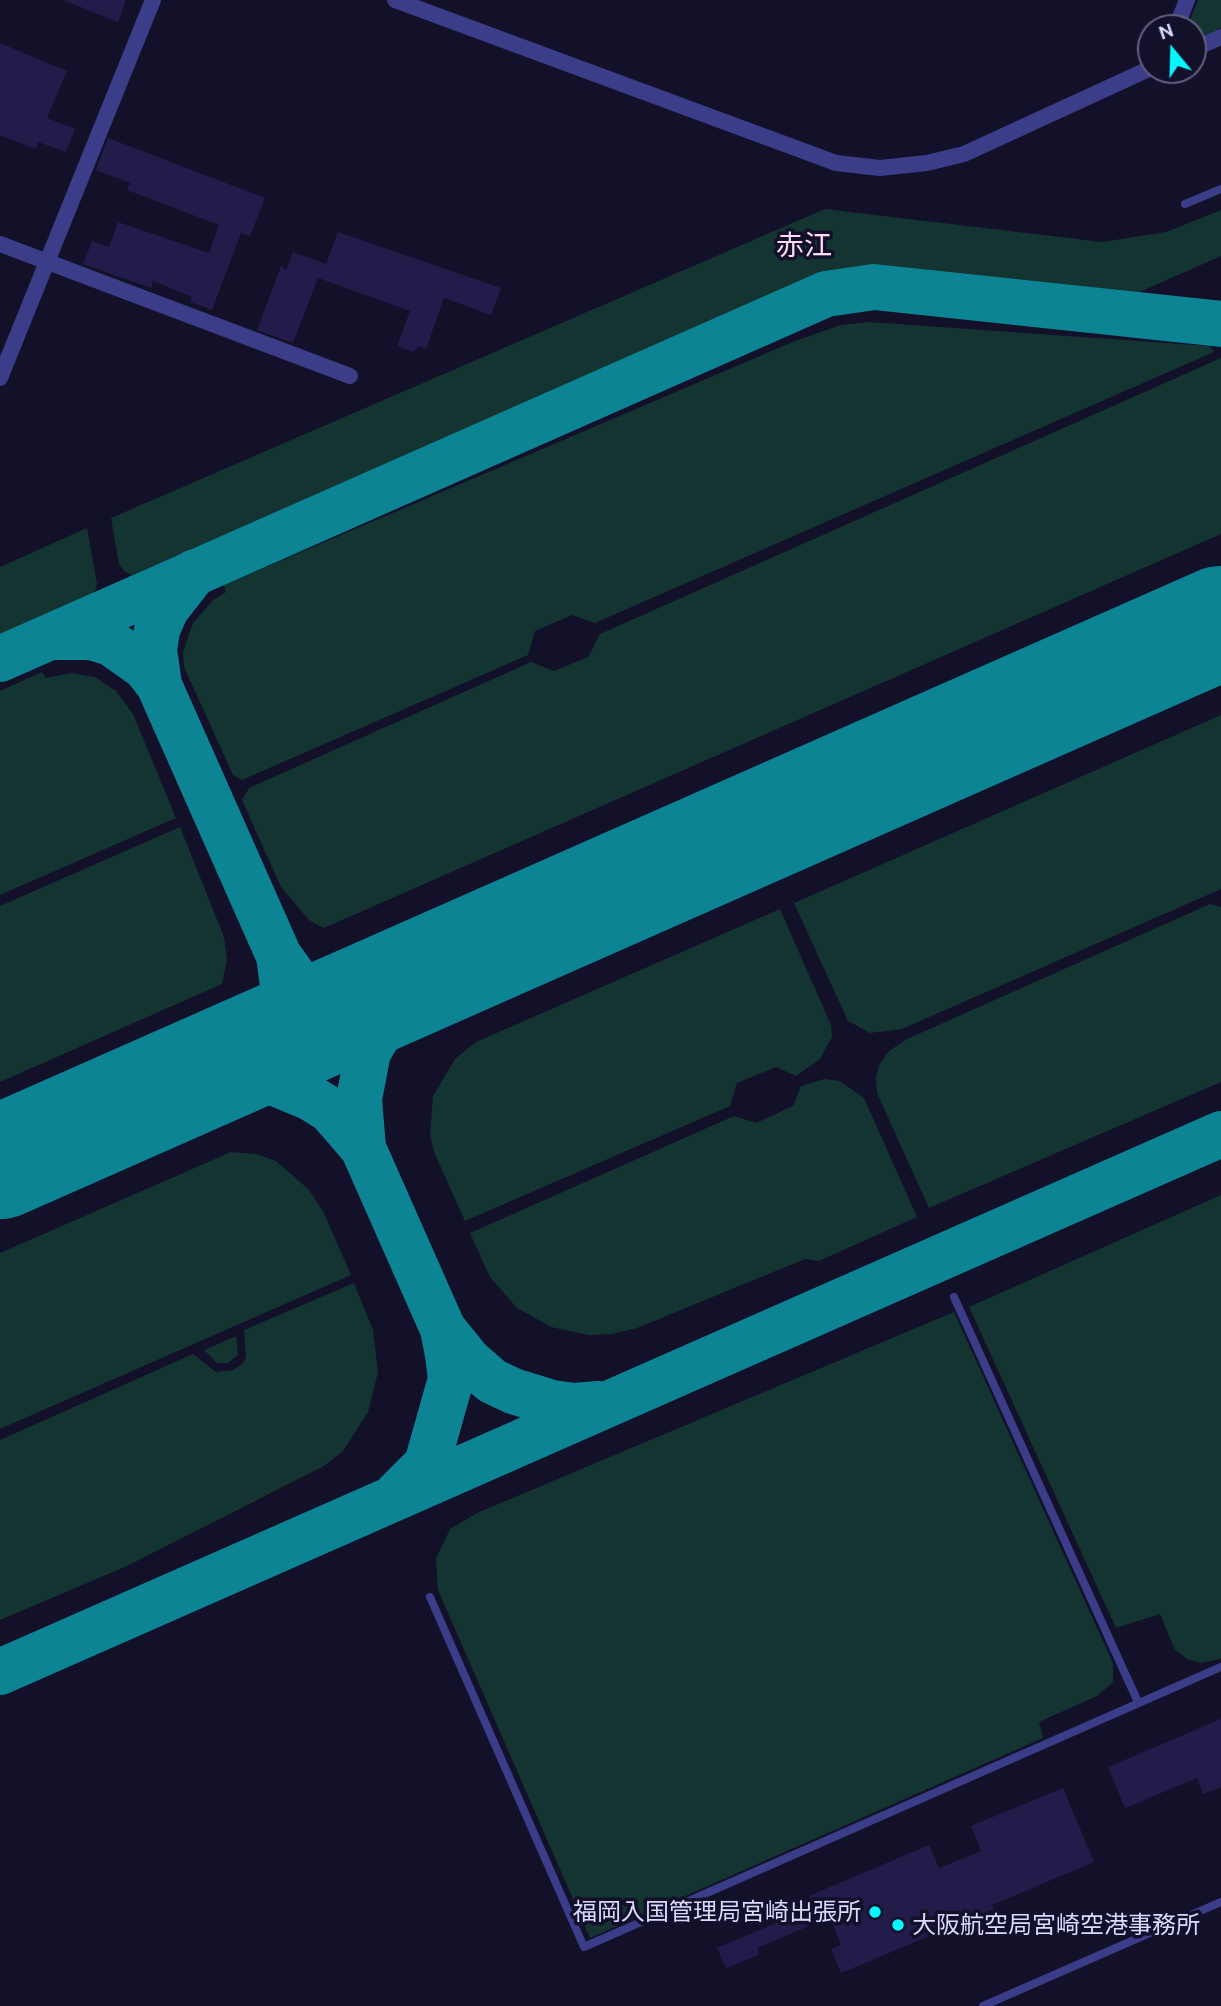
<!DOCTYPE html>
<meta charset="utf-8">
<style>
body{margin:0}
#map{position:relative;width:1221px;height:2006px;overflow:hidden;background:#13102a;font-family:Ubuntu,sans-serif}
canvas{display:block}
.north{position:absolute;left:1137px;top:14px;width:70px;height:70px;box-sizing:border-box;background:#13102a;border:2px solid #63607f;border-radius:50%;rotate:341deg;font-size:19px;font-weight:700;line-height:28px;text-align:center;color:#dbd9ff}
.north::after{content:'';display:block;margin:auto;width:24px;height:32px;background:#05f8ff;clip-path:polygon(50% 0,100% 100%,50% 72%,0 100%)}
</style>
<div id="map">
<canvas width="1221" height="2006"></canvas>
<div class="north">N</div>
</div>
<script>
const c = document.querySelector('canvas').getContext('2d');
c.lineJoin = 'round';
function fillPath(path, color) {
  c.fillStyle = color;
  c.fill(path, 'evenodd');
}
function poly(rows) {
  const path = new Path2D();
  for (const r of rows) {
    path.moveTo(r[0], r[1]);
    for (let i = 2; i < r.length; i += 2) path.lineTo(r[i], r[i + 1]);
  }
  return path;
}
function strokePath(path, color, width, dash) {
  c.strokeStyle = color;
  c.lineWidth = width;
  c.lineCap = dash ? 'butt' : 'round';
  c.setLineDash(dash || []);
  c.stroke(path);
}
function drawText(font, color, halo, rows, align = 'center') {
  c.font = font + ' Ubuntu,"Noto Sans JP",sans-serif';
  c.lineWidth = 7;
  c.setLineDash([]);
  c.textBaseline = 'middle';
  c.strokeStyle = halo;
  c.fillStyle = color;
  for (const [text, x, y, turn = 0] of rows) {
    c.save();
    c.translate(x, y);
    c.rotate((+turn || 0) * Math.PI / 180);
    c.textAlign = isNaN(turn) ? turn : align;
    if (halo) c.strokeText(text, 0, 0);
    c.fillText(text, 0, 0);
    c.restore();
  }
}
fillPath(poly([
 [1198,0,1221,0,1221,28,1193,41,1193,28,1187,28],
 [825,209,1102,242,1166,232,1221,210,1221,256,1135,294,1101,299,875,272,851,273,809,283,132,575,124,571,119,564,111,518],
 [869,322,1210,346,1214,352,595,623,572,615,535,631,528,655,242,780,233,775,184,667,183,652,193,623,213,600,226,592,224,585,795,341,841,325],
 [1221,358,1221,534,324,928,309,920,281,887,242,800,249,788,531,662,554,671,588,657,600,634],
 [87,528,97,584,94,593,0,635,0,567],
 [42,672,46,678,71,673,95,677,116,691,133,714,176,818,0,895,0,691],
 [1221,715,1221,889,902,1029,870,1033,848,1021,794,903],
 [180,827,224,937,227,960,222,984,0,1082,0,906],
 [1210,904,1221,907,1221,1082,929,1208,877,1093,876,1076,880,1063,889,1051,907,1039],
 [780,909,831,1025,832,1037,820,1059,796,1076,776,1067,737,1083,730,1106,465,1221,434,1152,430,1135,433,1096,455,1059,476,1042],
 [824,1079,840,1081,864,1098,917,1217,819,1261,805,1259,637,1328,612,1334,589,1335,551,1327,517,1308,490,1277,470,1233,734,1116,756,1123,793,1106,801,1086],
 [231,1152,256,1154,276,1161,308,1189,323,1211,351,1275,0,1429,0,1253],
 [1221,1195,1221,1659,1201,1663,1187,1659,1175,1650,1160,1614,1116,1628,969,1307],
 [354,1283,373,1330,378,1372,368,1412,343,1451,324,1466,127,1566,0,1620,0,1440,193,1354,216,1372,233,1370,242,1364,246,1357,244,1330],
 [954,1312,1113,1663,1113,1682,1097,1696,1039,1722,1043,1738,590,1938,438,1590,436,1559,450,1529,477,1513],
 [236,1336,238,1355,228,1363,217,1363,204,1350]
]), '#133431');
strokePath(poly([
 [52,637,91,637,111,643,145,667,159,685,279,956,284,993,276,1019,256,1045,234,1059],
 [0,659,826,294,874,287,1221,324],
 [159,685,154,650,157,630,166,609,195,572],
 [279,956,297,981,326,996,344,1000,362,998,396,987],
 [170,1087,222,1076,270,1081,311,1098,330,1110,363,1148,443,1329,448,1355,451,1379,427,1464,397,1494],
 [363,1148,359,1099,368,1052,394,1008,412,990,448,965],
 [443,1329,468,1360,492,1381,513,1391,552,1403,574,1406,599,1404],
 [0,1672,1221,1134]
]), '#0c8494', 46);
strokePath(poly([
 [0,1162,1221,623]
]), '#0c8494', 114);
fillPath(poly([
 [63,0,126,0,118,22],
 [0,43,67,71,47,118,75,129,66,152,38,142,36,149,0,135],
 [108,138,265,198,250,236,241,233,212,310,190,302,192,297,153,281,151,288,83,264,92,241,109,247,118,222,209,253,219,225,127,190,130,183,96,170],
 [338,232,501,288,491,315,444,298,426,349,419,346,413,352,397,346,410,311,318,278,293,343,257,330,281,266,286,270,293,252,326,264],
 [1221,1719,1221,1787,1203,1794,1197,1778,1125,1808,1108,1767],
 [1063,1788,1094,1862,992,1905,994,1909,841,1973,831,1949,841,1945,830,1917,757,1948,759,1955,726,1968,717,1948,813,1907,809,1896,929,1845,939,1868,981,1851,971,1826]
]), '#221c4b');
strokePath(poly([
 [1185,204,1221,189],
 [954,1297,1138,1702],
 [430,1597,584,1947,1221,1667],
 [983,2006,1221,1902]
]), '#3b3d89', 8);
strokePath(poly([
 [395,0,836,163,880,168,927,163,964,154,1151,68],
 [1176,28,1187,0],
 [1193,49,1221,37],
 [0,244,350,376],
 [0,378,153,0]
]), '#3b3d89', 16);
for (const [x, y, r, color] of [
 [875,1912,7,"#05f8ff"],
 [898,1925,7,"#05f8ff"]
]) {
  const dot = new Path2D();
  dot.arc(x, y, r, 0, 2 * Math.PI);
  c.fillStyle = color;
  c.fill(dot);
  strokePath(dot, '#13102a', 2.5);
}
drawText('24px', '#dbd9ff', '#13102a', [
 ["福岡入国管理局宮崎出張所",861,1912],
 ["大阪航空局宮崎空港事務所",912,1925,"left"]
], 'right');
drawText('28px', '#ffdbf5', '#13102a', [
 ["赤江",804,246]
]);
</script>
